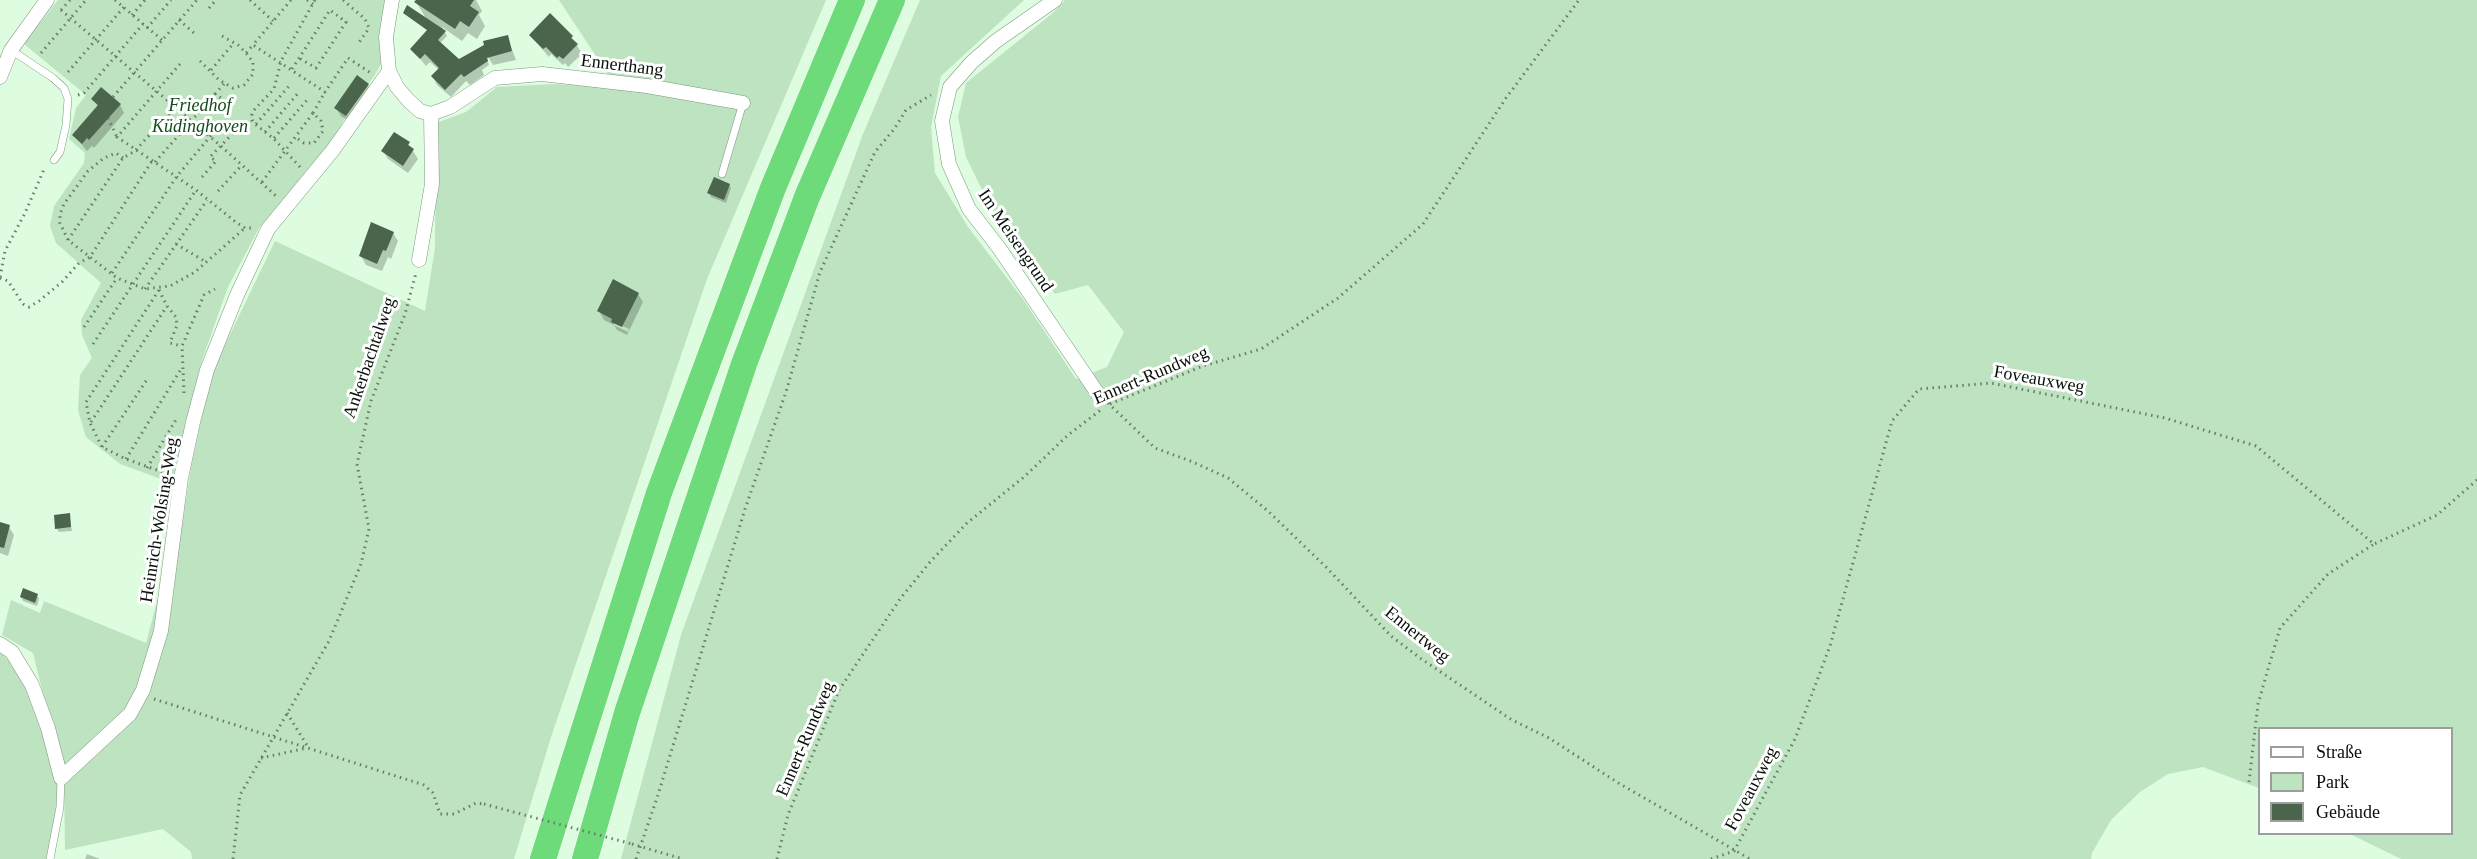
<!DOCTYPE html>
<meta charset="utf-8">
<style>
body{margin:0}
#map{position:relative;width:2477px;height:859px;overflow:hidden;background:#defcdf;font-family:Georgia,serif}
canvas{display:block}
.legend{position:absolute;left:2258px;top:727px;width:195px;height:108px;box-sizing:border-box;background:#fff;border:2px solid #9b9f9c;margin:0;padding:8px 10px;list-style:none;font-size:18px;color:#061007}
.legend li{display:flex;align-items:center;gap:12px;height:30px}
.legend b{width:30px;border:2px solid #9b9f9c}
</style>
<div id="map">
<canvas width="2477" height="859"></canvas>
<ul class="legend">
<li><b style="height:8px;background:#fff"></b>Straße</li>
<li><b style="height:16px;background:#bee3c0"></b>Park</li>
<li><b style="height:16px;background:#4b644c"></b>Gebäude</li>
</ul>
</div>
<script>
const c = document.querySelector('canvas').getContext('2d');
c.lineJoin = 'round';
function fillPath(path, color) {
  c.fillStyle = color;
  c.fill(path, 'evenodd');
}
function poly(rows) {
  const path = new Path2D();
  for (const r of rows) {
    path.moveTo(r[0], r[1]);
    for (let i = 2; i < r.length; i += 2) path.lineTo(r[i], r[i + 1]);
  }
  return path;
}
function strokePath(path, color, width, dash) {
  c.strokeStyle = color;
  c.lineWidth = width;
  c.lineCap = dash ? 'butt' : 'round';
  c.setLineDash(dash || []);
  c.stroke(path);
}
function drawText(font, color, halo, rows, align = 'center') {
  c.font = font + ' Georgia,serif';
  c.lineWidth = 6;
  c.setLineDash([]);
  c.textBaseline = 'middle';
  c.strokeStyle = halo;
  c.fillStyle = color;
  for (const [text, x, y, turn = 0] of rows) {
    c.save();
    c.translate(x, y);
    c.rotate((+turn || 0) * Math.PI / 180);
    c.textAlign = isNaN(turn) ? turn : align;
    if (halo) c.strokeText(text, 0, 0);
    c.fillText(text, 0, 0);
    c.restore();
  }
}
fillPath(poly([
 [58,0,386,0,380,31,381,64,374,76,346,116,333,140,259,228,228,287,201,363,172,483,120,464,86,437,78,410,80,375,92,358,82,335,81,320,101,283,56,243,50,226,54,206,84,163,85,153,69,139,76,108,86,95,24,44],
 [559,0,826,0,707,279,551,737,514,859,192,859,191,852,163,829,65,850,64,779,33,653,2,635,11,600,40,613,44,601,146,643,166,567,176,564,191,468,211,374,275,241,425,311,435,248,436,123,466,112,497,87,555,84,617,88],
 [920,0,1024,0,941,76,931,127,935,173,968,227,1023,299,1076,379,1107,367,1124,332,1088,285,1055,294,1034,267,990,206,966,157,958,117,966,83,1054,12,1065,0,2477,0,2477,859,2401,859,2350,834,2452,834,2452,728,2260,728,2259,788,2203,767,2168,774,2140,792,2111,820,2092,853,2091,859,621,859,681,635,863,134],
 [0,652,20,672,32,693,58,779,55,820,47,859,0,859]
]), '#bee3c0');
fillPath(poly([
 [417,0,476,0,482,11,479,15,485,26,477,39,468,33,462,41,442,27,447,36,440,43,459,61,507,36,516,60,493,65,486,54,489,65,482,70,484,75,470,85,466,81,451,97,437,85,433,77,439,70,430,62,426,66,412,49,428,31,404,13,427,20,416,2],
 [530,35,572,37,582,54,568,67,565,63,563,65,551,54,549,57],
 [368,85,372,93,351,123,341,116,336,108],
 [93,99,120,105,124,113,94,148,92,146,87,151,74,135,98,107],
 [408,143,418,159,408,173,388,159,383,151],
 [729,185,731,188,726,203,711,197,709,193],
 [393,233,398,241,391,259,388,257,382,271,366,265,361,256],
 [638,294,643,302,627,335,617,330,614,325,628,332,629,329,614,322,614,325,604,320,599,311],
 [69,515,72,531,59,532,57,529],
 [0,524,9,527,14,535,8,556,0,553],
 [37,595,39,599,37,606,23,601,21,597],
 [87,854,100,859,85,859]
]), '#0003');
fillPath(poly([
 [416,0,474,0,470,6,479,12,469,27,460,21,455,29,414,2],
 [407,5,446,31,438,40,459,59,484,45,483,41,508,35,512,51,487,58,488,61,464,77,461,74,445,90,431,76,439,68,425,54,420,59,410,49,427,30,403,13],
 [550,13,573,36,571,38,578,44,563,59,559,56,557,58,546,47,543,49,529,35],
 [357,75,369,84,346,116,334,108],
 [101,87,121,104,89,140,87,138,82,144,72,135,98,105,91,99],
 [394,132,410,142,408,145,414,149,403,166,381,151],
 [714,177,730,184,724,200,707,193],
 [371,222,394,232,386,251,383,250,377,264,359,256],
 [613,279,639,293,622,327,611,322,612,319,597,311],
 [70,513,71,527,55,529,54,515],
 [0,522,10,525,4,548,0,547],
 [23,588,38,594,35,603,20,597]
]), '#4b644c');
const lane = poly([
 [11,50,53,78,64,88,68,99,66,125,60,152,54,160],
 [722,174,743,103],
 [50,859,60,807,61,778]
]);
const street = poly([
 [392,0,386,37,389,71,397,87,408,100,420,111,431,114,432,184,419,260],
 [1055,0,996,41,972,62,950,87,942,121,949,164,969,209,999,248,1098,394],
 [0,77,11,50,47,0],
 [431,114,450,107,495,78,542,74,647,86,743,103],
 [0,644,12,652,32,685,48,728,61,778,130,714,143,690,161,631,181,478,193,422,207,370,237,295,268,229,333,150,389,71]
]);
const highway = poly([
 [543,859,659,493,773,188,852,0],
 [585,859,627,713,744,364,807,197,892,0]
]);
strokePath(lane, '#7d987e', 8);
strokePath(street, '#7d987e', 15);
strokePath(highway, '#fff', 27);
strokePath(poly([
 [115,0,162,40],
 [250,0,273,21],
 [291,0,253,45,325,92,348,58,371,73],
 [307,0,313,4],
 [343,0,365,19,369,28,358,44],
 [209,8,216,0],
 [61,10,221,146,276,196],
 [61,10,70,0],
 [132,15,145,0],
 [179,20,194,33],
 [147,28,171,0],
 [222,36,238,45,246,53,253,45],
 [41,53,86,0],
 [200,61,219,80,233,88,244,85,253,74,253,62,246,53],
 [180,64,117,137,196,190,237,223,245,228,253,228],
 [292,69,330,10,346,22,316,68,299,58],
 [211,70,233,44],
 [68,72,124,7],
 [215,94,224,84],
 [78,95,84,93,143,24],
 [113,97,197,0],
 [313,113,325,92],
 [108,118,117,137],
 [256,124,290,85],
 [265,132,299,92],
 [274,138,308,99],
 [123,158,116,153,104,158,88,171,64,204,60,214,60,223,68,240,117,278,145,289,170,286,195,272,245,228],
 [155,162,215,94,221,98],
 [300,167,274,139,255,124,252,120,252,114,254,110,274,89,281,61,315,0],
 [202,177,216,161,210,157,236,130],
 [262,182,313,113,321,121,323,131,314,143,304,143,295,137],
 [218,191,242,165],
 [68,240,123,158,135,151,175,107],
 [176,244,206,262],
 [112,273,177,176,224,120],
 [0,277,5,251,25,213,45,167],
 [0,278,8,281,23,304,29,307,39,301,62,282,79,263,90,257,152,161],
 [145,289,207,200],
 [159,290,86,402,90,423,102,447,126,459,168,474],
 [159,290,167,306,176,317,177,325,170,343,182,346],
 [84,327,117,278],
 [93,344,196,190],
 [184,393,182,346,204,295,215,289],
 [1108,403,1155,448,1193,462,1228,478,1268,511,1327,568,1391,636,1420,658,1512,720,1549,738,1620,784,1750,859],
 [1110,404,1203,366,1261,349,1338,298,1423,224,1506,98,1579,0],
 [91,422,167,306],
 [102,447,148,378],
 [126,459,181,369],
 [147,468,177,418],
 [154,699,424,785,433,793,440,814,454,814,476,803,484,804],
 [287,713,308,747],
 [261,758,307,748],
 [2249,782,2258,704,2280,628,2328,574,2374,544],
 [632,844,683,859],
 [233,859,240,795,329,641,361,564,369,529,357,464,371,401,405,314,416,273],
 [636,859,658,795,745,509,786,392,820,272,875,152,895,128,906,110,931,95],
 [777,859,788,815,839,690,900,599,930,562,967,523,1024,477,1068,435,1102,409],
 [1711,859,1734,851,1795,739,1830,646,1892,421,1919,389,1991,383,2165,418,2256,446,2374,544,2437,515,2477,480]
]), '#697c6a', 3, [1.5, 4.5]);
strokePath(lane, '#fff', 7);
strokePath(street, '#fff', 14);
strokePath(highway, '#6ddb7a', 26);
strokePath(poly([
 [484,804,632,844]
]), '#697c6a', 3, [1.5, 4.5]);
drawText('18px', '#061007', '#fff', [
 ["Ennerthang",622,66,7],
 ["Im Meisengrund",1015,241,56],
 ["Ankerbachtalweg",370,358,-71],
 ["Ennert-Rundweg",1151,376,-23],
 ["Foveauxweg",2039,380,10],
 ["Heinrich-Wolsing-Weg",160,520,-81],
 ["Ennertweg",1417,635,39],
 ["Ennert-Rundweg",806,739,-67],
 ["Foveauxweg",1752,789,-62]
]);
drawText('italic 18px', '#134a1c', '#fff', [
 ["Friedhof",200,106],
 ["Küdinghoven",200,127]
]);
</script>
